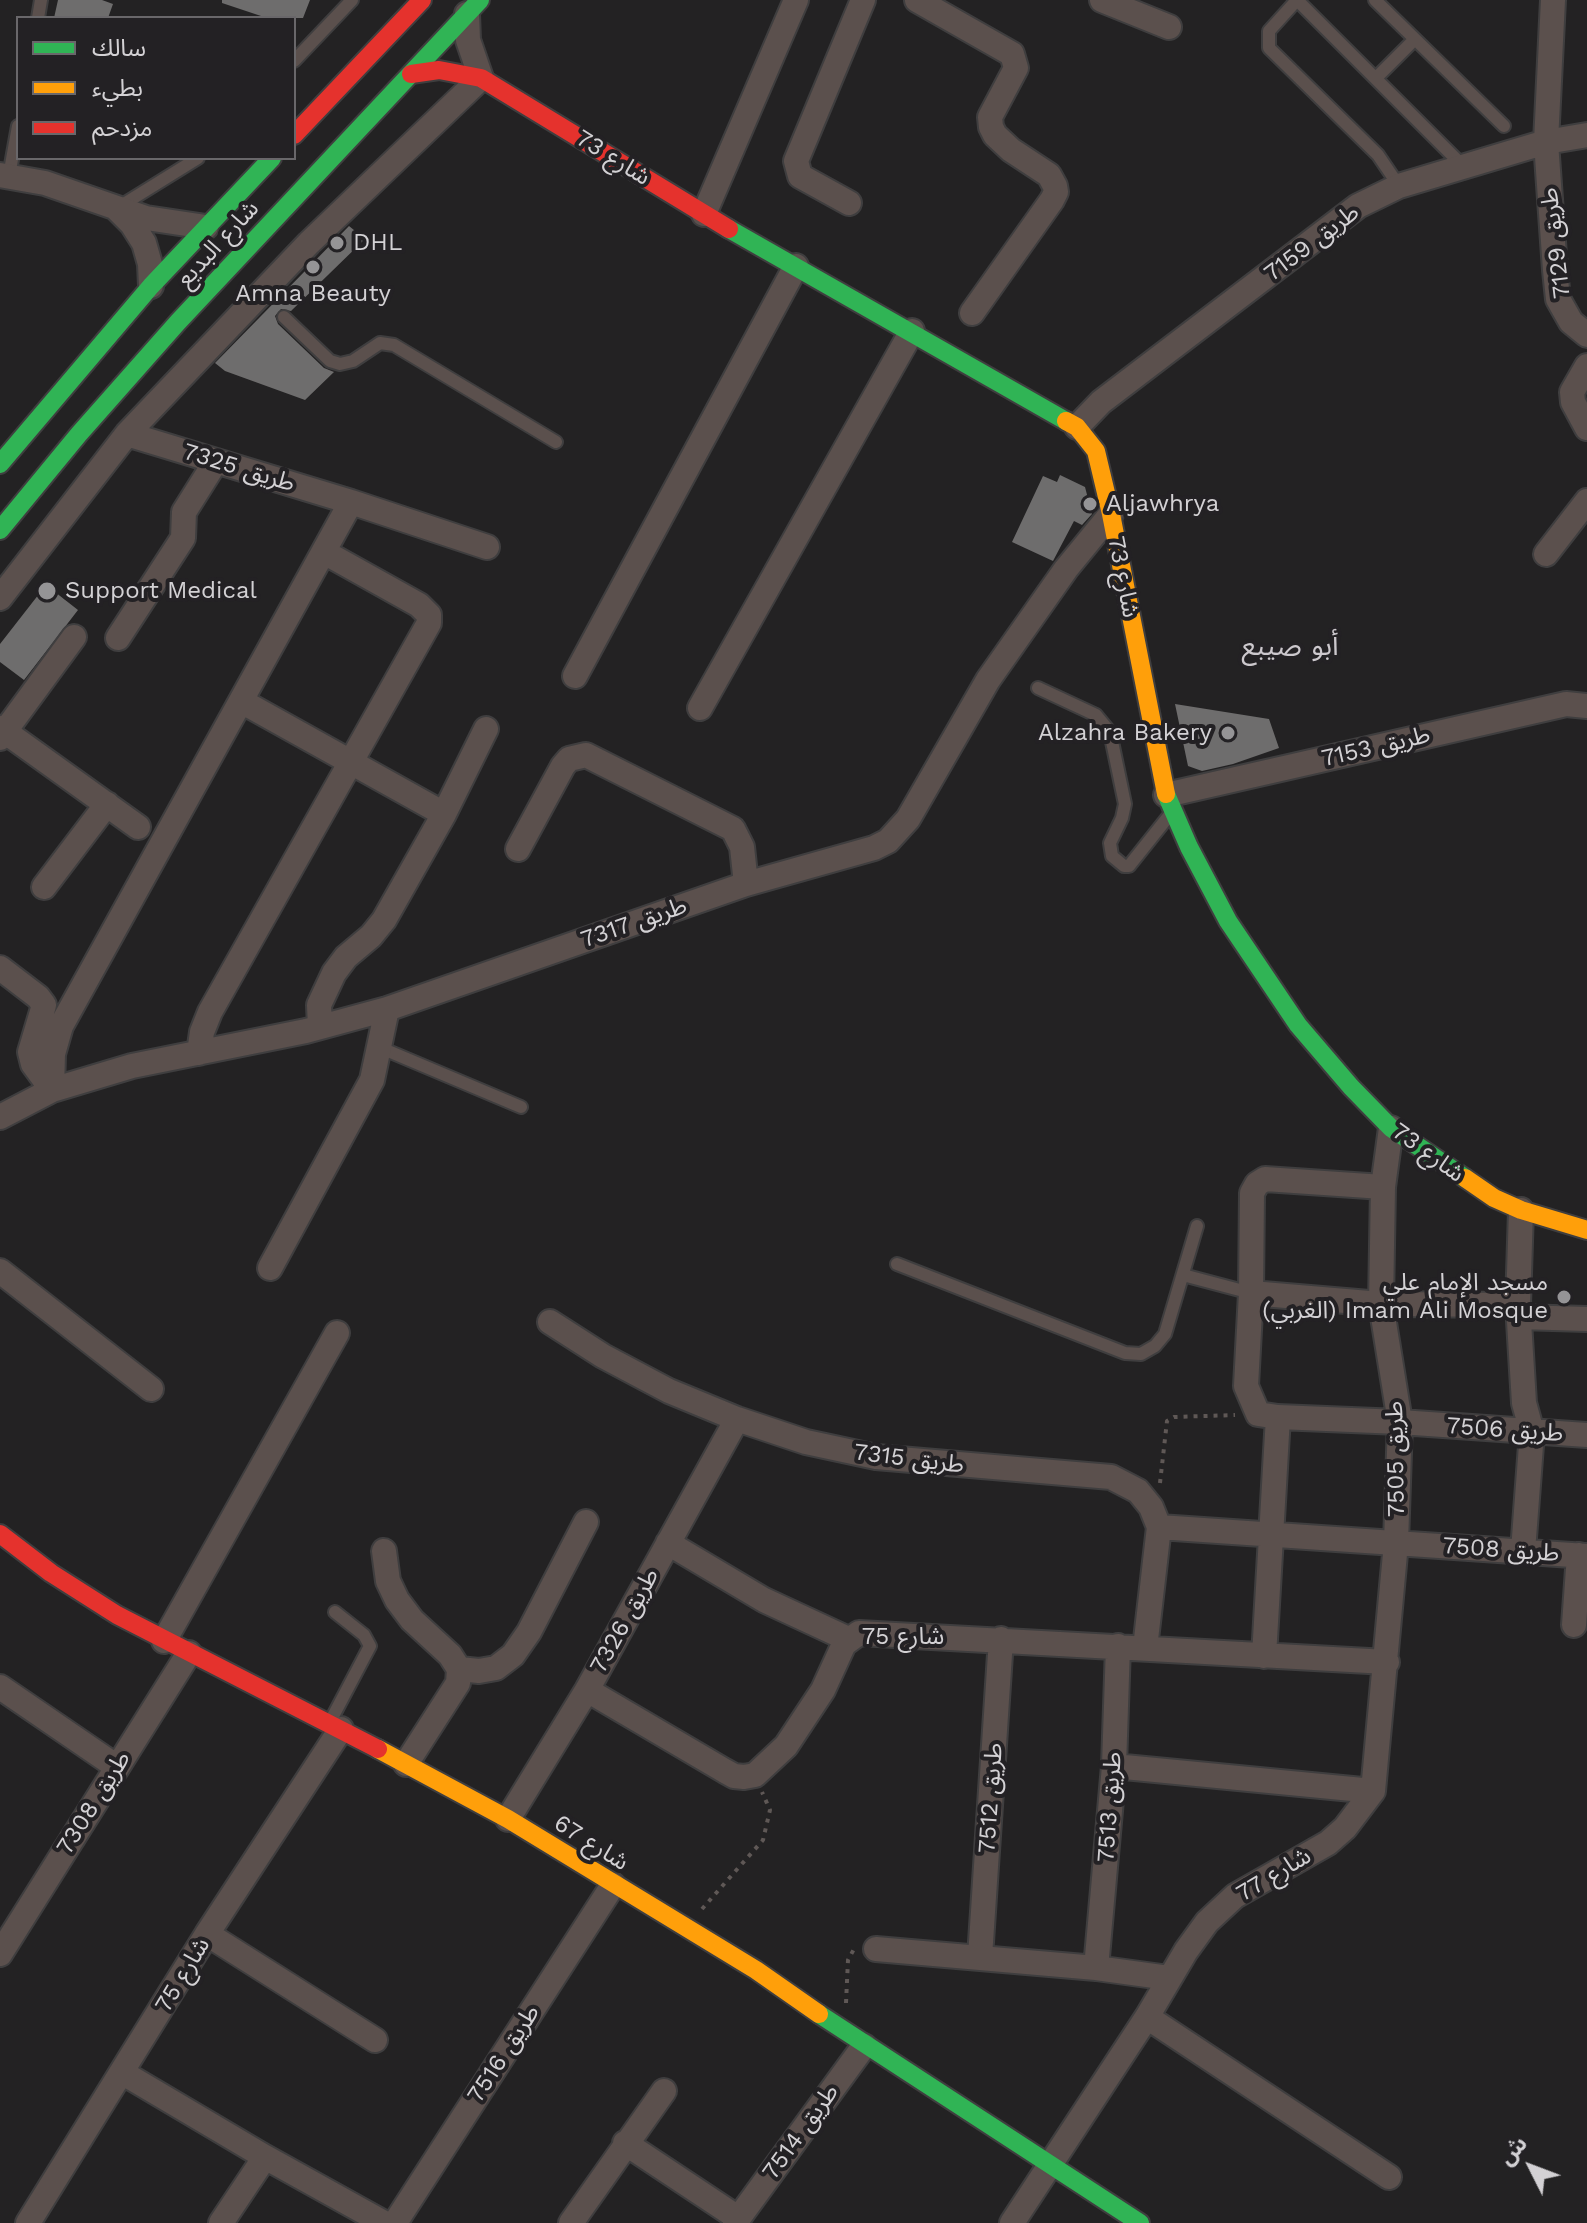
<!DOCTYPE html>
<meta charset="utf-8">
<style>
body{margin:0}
#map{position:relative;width:1587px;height:2223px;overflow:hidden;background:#232223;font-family:"Work Sans","Noto Sans Arabic",sans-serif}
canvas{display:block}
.legend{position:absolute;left:16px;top:16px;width:280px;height:144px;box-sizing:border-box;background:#232124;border:2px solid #69676a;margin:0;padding:10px 14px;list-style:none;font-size:24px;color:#d3d1d4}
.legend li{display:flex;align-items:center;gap:16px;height:40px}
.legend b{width:40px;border:2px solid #69676a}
.north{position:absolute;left:1491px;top:2127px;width:80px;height:80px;-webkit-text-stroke:6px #232124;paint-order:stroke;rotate:312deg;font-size:22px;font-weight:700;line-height:32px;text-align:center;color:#d3d1d4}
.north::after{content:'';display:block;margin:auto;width:28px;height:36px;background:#d3d1d4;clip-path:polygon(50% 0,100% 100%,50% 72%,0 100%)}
</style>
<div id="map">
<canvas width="1587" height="2223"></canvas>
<ul class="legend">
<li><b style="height:10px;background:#30b455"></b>سالك</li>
<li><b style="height:10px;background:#ff9f0a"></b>بطيء</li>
<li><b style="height:10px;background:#e5322d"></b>مزدحم</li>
</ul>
<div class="north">ش</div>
</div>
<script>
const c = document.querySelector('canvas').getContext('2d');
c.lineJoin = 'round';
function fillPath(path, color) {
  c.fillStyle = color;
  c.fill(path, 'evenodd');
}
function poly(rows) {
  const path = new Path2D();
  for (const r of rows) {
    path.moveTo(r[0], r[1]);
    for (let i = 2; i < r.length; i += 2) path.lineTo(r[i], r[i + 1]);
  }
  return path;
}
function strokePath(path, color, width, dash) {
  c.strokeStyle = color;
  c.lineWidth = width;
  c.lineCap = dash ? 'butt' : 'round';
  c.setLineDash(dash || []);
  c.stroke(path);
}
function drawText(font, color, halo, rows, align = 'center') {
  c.font = font + ' "Work Sans","Noto Sans Arabic",sans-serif';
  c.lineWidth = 8;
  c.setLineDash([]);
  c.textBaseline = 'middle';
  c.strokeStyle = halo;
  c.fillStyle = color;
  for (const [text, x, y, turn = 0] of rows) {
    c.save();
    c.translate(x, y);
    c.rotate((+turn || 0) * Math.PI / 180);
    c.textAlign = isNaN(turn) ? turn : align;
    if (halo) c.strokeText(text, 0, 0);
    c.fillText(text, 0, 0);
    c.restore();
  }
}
fillPath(poly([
 [58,0,102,0,113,4,108,18,54,18],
 [222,0,310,0,303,18,267,18,222,3],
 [349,226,365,239,291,311,281,309,275,316,278,324,324,368,334,372,305,400,225,371,215,363],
 [1060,475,1085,487,1092,514,1082,525,1074,521,1053,561,1012,542,1043,476,1057,482],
 [46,585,78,610,24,680,0,662,0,644],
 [1175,704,1269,719,1279,748,1233,764,1202,771,1188,766]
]), '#6e6d6d');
const lane = poly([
 [1297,0,1269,31,1269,48,1378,155,1399,186],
 [1297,0,1463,166],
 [1375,0,1504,126],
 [38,18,41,0],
 [294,61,352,0],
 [1376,78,1415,39],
 [9,176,18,126],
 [119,207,198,158],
 [284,317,330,361,340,364,353,361,380,343,394,345,556,442],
 [1038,688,1096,715,1110,732,1125,804,1122,818,1110,843,1112,856,1124,866,1129,866,1172,812],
 [381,1048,521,1107],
 [897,1264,1125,1353,1141,1354,1155,1346,1165,1334,1197,1226],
 [1183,1275,1251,1293],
 [331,1720,370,1646,364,1635,335,1612]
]);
const street = poly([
 [917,0,1012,54,1016,68,990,117,991,127,995,135,1011,150,1049,175,1055,186,1056,192,1052,200,972,313],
 [1102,0,1169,27],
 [1553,0,1546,142,1555,270,1558,299,1571,322,1587,335],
 [0,175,45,183,146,218,206,227],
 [849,203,800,176,796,161,863,0],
 [118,210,132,224,144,243,150,264,151,286],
 [704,214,796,0],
 [1587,366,1572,392,1573,402,1587,428],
 [1077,427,1101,402,1358,206,1399,186,1546,142,1587,135],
 [127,434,351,502,487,547],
 [1546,554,1587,501],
 [0,598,127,434,309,243,481,78,468,40,467,14],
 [118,638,183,538,184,512,216,461],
 [575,676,796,266],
 [241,701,444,814],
 [700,708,912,331],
 [0,728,138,827],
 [0,738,74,637],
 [1166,795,1566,704,1587,706],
 [518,849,563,766,569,759,586,755,733,829,742,847,746,884],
 [44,887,107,804],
 [0,968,38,997,44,1005,30,1052,33,1064,52,1090],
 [320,1027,319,1005,334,973,346,957,371,936,384,920,444,814,486,729],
 [199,1053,202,1032,210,1012,429,623,429,615,419,605,324,552],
 [52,1090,53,1054,61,1026,351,502],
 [0,1117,52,1090,132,1066,306,1031,387,1009,746,884,874,848,888,841,908,819,988,680,1066,569,1111,514],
 [1521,1210,1518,1305,1524,1403,1532,1432,1523,1551],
 [270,1268,372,1080,387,1009],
 [0,1271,151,1389],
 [1251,1293,1381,1304,1518,1305],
 [1519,1317,1587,1319],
 [550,1322,603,1356,669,1391,737,1419,806,1442,876,1457,1111,1477,1138,1491,1151,1507,1159,1527,1145,1648],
 [1278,1417,1400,1422,1587,1435],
 [1159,1527,1587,1556],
 [668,1543,764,1600,848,1639],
 [384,1551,388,1581,397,1600,412,1620,450,1655,459,1669,458,1683,406,1764],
 [1574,1625,1579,1555],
 [164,1641,337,1333],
 [1264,1656,1278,1417,1258,1414,1246,1386,1251,1293,1252,1193,1257,1184,1265,1179,1383,1187],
 [459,1669,479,1671,496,1668,513,1655,529,1632,586,1522],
 [0,1687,117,1767],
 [587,1690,725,1771,734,1776,744,1777,755,1775,786,1746,823,1690,844,1644,859,1633,1387,1662],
 [1114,1766,1373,1791],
 [508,1819,587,1690,737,1419],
 [207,1934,375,2040],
 [876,1949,1096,1968,1169,1978],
 [0,1954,189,1653],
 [980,1957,1001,1639],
 [1096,1968,1114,1766,1118,1646],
 [1147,2017,1389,2177],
 [123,2073,265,2157,384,2223],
 [625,2143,738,2218],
 [28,2223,207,1934,341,1729],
 [221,2223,265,2157],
 [395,2223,613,1885],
 [571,2223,664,2091],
 [735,2223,864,2046],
 [1012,2223,1147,2017,1186,1951,1207,1922,1235,1896,1328,1843,1345,1828,1373,1791,1396,1543,1400,1422,1381,1304,1383,1187,1391,1128]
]);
const fast = poly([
 [729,229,1066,421],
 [0,464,151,286,272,158],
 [0,530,79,434,178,322,480,0],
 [1166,794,1189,847,1228,921,1298,1025,1351,1087,1391,1128,1465,1178],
 [819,2014,1140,2223]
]);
const slow = poly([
 [1066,421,1077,427,1096,451,1111,514,1166,794],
 [1465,1178,1494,1198,1521,1210,1587,1230],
 [378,1749,508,1819,756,1970,819,2014]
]);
const jam = poly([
 [411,74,439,70,481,78,729,229],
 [294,135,422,0],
 [0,1534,51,1573,117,1615,378,1749]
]);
strokePath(lane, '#3f3e3f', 16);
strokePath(street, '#3f3e3f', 28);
strokePath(fast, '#3f3e3f', 22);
strokePath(slow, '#3f3e3f', 22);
strokePath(jam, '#3f3e3f', 22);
strokePath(poly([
 [1160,1483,1167,1421,1174,1417,1235,1415],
 [702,1909,763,1840,770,1810,762,1792],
 [846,2003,848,1960,854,1949]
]), '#5f5856', 4, [4, 6]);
strokePath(lane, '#5b504d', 12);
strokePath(street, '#5b504d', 24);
strokePath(fast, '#30b455', 18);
strokePath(slow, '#ff9f0a', 18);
strokePath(jam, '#e5322d', 18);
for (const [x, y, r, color] of [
 [337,243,8,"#959496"],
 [313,267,8,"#959496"],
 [1090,504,8,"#959496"],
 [47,591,10,"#959496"],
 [1228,733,8,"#959496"],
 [1564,1297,8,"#959496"]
]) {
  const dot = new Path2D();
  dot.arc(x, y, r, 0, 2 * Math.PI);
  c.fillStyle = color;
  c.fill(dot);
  strokePath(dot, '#232124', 3);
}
drawText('24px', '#d3d1d4', '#232124', [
 ["شارع 73",613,158,32],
 ["طريق 7159",1312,243,-37],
 ["طريق 7129",1556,243,-97],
 ["شارع البديع",218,244,-47],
 ["طريق 7325",239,468,17],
 ["شارع 73",1123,577,79],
 ["طريق 7153",1376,747,-13],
 ["طريق 7317",634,923,-19],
 ["شارع 73",1428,1153,36],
 ["طريق 7506",1505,1430,4],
 ["طريق 7315",909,1459,7],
 ["طريق 7505",1396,1459,-91],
 ["طريق 7508",1501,1550,4],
 ["طريق 7326",625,1621,-61],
 ["شارع 75",903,1637],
 ["طريق 7512",991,1798,-86],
 ["طريق 7308",94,1803,-58],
 ["طريق 7513",1110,1807,-86],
 ["شارع 67",591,1843,32],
 ["شارع 77",1274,1875,-31],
 ["شارع 75",183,1975,-59],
 ["طريق 7516",504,2054,-57],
 ["طريق 7514",801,2132,-54]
]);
drawText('24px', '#d3d1d4', '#232124', [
 ["DHL",353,243],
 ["Amna Beauty",313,294,"center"],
 ["Aljawhrya",1106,504],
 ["Support Medical",65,591],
 ["Alzahra Bakery",1212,733,"right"],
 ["مسجد الإمام علي",1548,1283,"right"],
 ["(الغربي) Imam Ali Mosque",1548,1311,"right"]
], 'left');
drawText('28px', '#ccc8cd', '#232124', [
 ["أبو صيبع",1290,647]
]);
</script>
